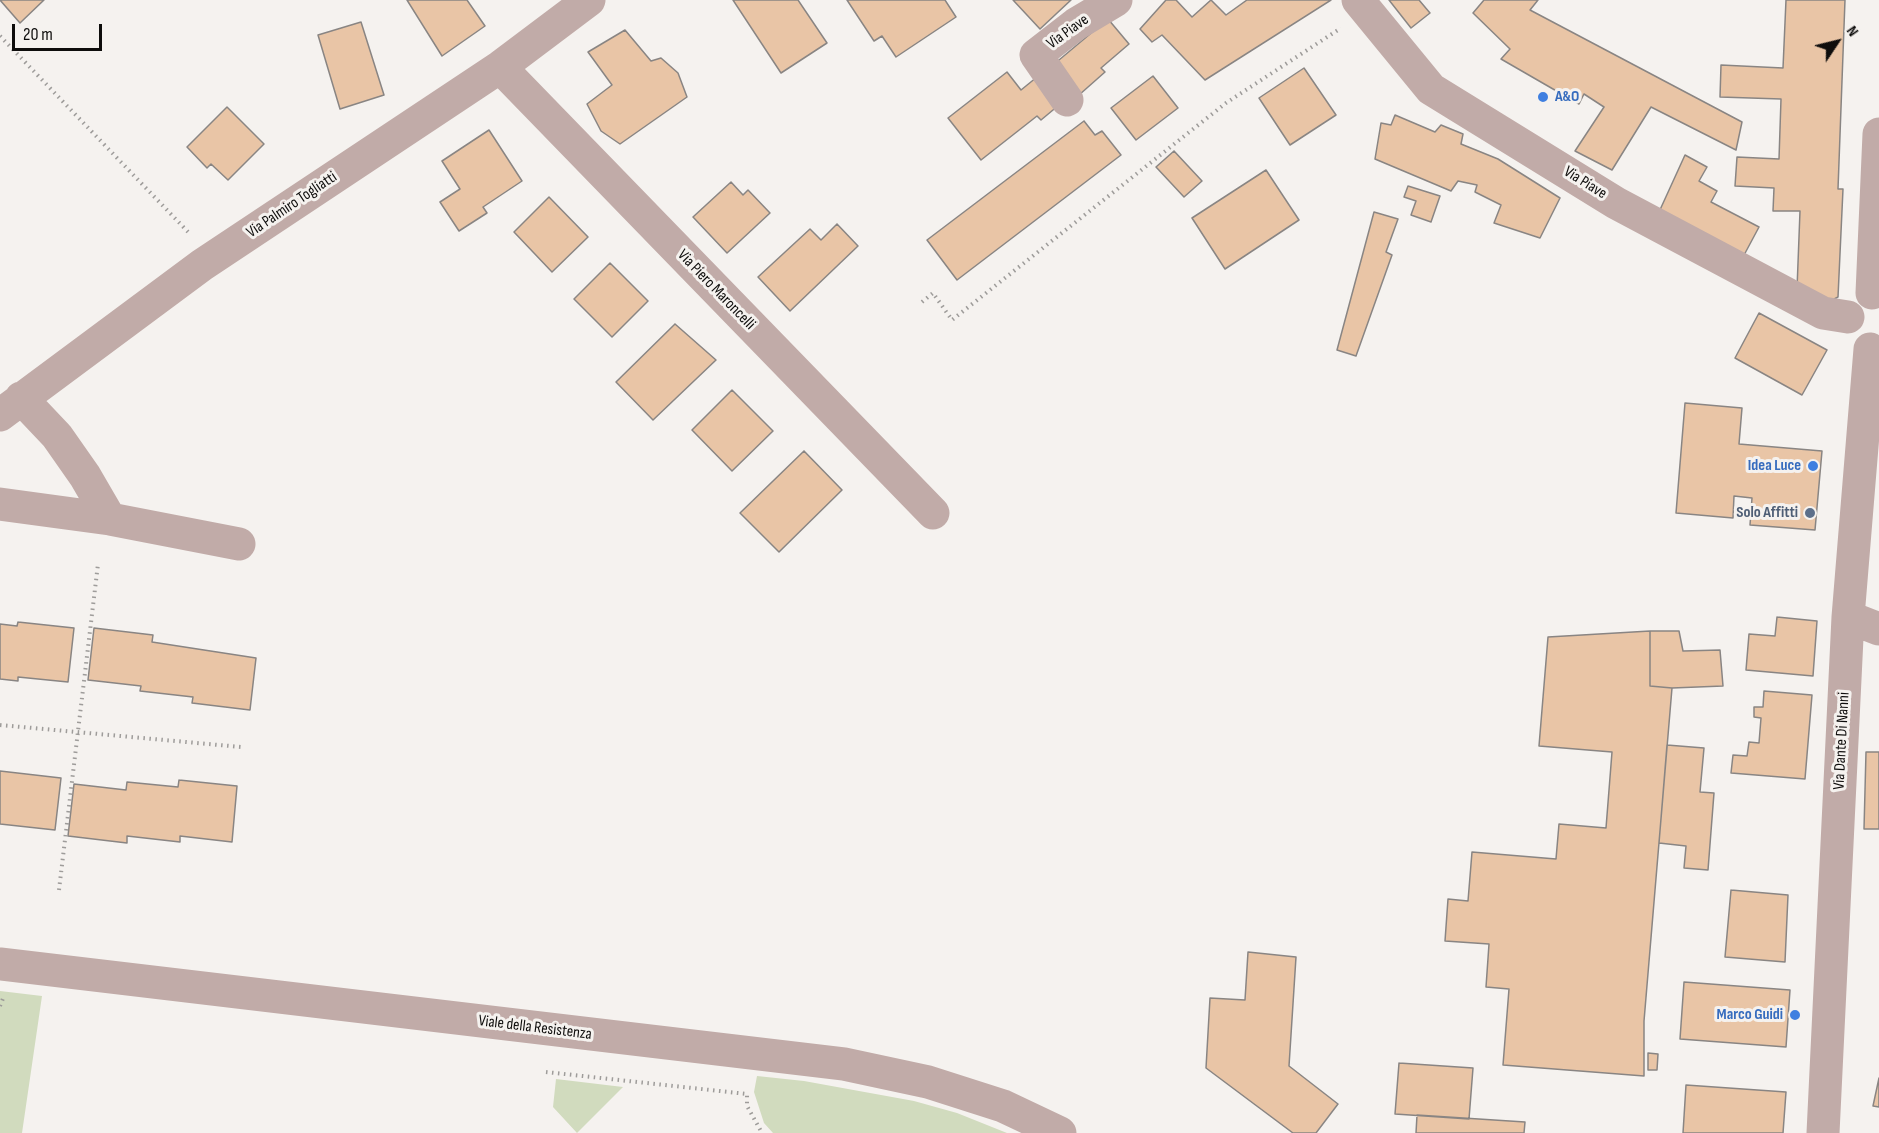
<!DOCTYPE html>
<style>
body{margin:0}
#map{position:relative;width:1879px;height:1133px;overflow:hidden;background:#f5f2ef;font-family:"Sofia Sans Condensed",sans-serif}
canvas{display:block}
.north{position:absolute;left:1807px;top:12px;width:60px;height:60px;-webkit-text-stroke:4px #f5f2ef;paint-order:stroke;rotate:55deg;font-size:16px;font-weight:700;line-height:24px;text-align:center;color:#0e0d0c}
.north::after{content:'';display:block;margin:auto;width:21px;height:27px;background:#0e0d0c;clip-path:polygon(50% 0,100% 100%,50% 72%,0 100%)}
.scale{position:absolute;left:12px;top:24px;width:90px;height:27px;box-sizing:border-box;border:3px solid #0e0d0c;border-top:0;padding-left:8px;font-size:18px;line-height:21px;white-space:nowrap;color:#0e0d0c;-webkit-text-stroke:4px #f5f2ef;paint-order:stroke}
</style>
<div id="map">
<canvas width="1879" height="1133"></canvas>
<div class="north">N</div>
<div class="scale">20 m</div>
</div>
<script>
const c = document.querySelector('canvas').getContext('2d');
c.lineJoin = 'round';
function fillPath(path, color) {
  c.fillStyle = color;
  c.fill(path, 'evenodd');
}
function poly(rows) {
  const path = new Path2D();
  for (const r of rows) {
    path.moveTo(r[0], r[1]);
    for (let i = 2; i < r.length; i += 2) path.lineTo(r[i], r[i + 1]);
  }
  return path;
}
function strokePath(path, color, width, dash) {
  c.strokeStyle = color;
  c.lineWidth = width;
  c.lineCap = dash ? 'butt' : 'round';
  c.setLineDash(dash || []);
  c.stroke(path);
}
function drawText(font, color, halo, rows, align = 'center') {
  c.font = font + ' "Sofia Sans Condensed",sans-serif';
  c.lineWidth = 6;
  c.setLineDash([]);
  c.textBaseline = 'middle';
  c.strokeStyle = halo;
  c.fillStyle = color;
  for (const [text, x, y, turn = 0] of rows) {
    c.save();
    c.translate(x, y);
    c.rotate((+turn || 0) * Math.PI / 180);
    c.textAlign = isNaN(turn) ? turn : align;
    if (halo) c.strokeText(text, 0, 0);
    c.fillText(text, 0, 0);
    c.restore();
  }
}
fillPath(poly([
 [0,991,42,996,22,1133,0,1133],
 [757,1076,804,1081,914,1101,957,1113,1007,1133,773,1133,764,1123,754,1092],
 [556,1079,623,1087,577,1133,553,1107]
]), '#d1dbbe');
const building = poly([
 [0,0,44,0,20,23,0,0],
 [407,0,467,0,485,26,442,56,407,0],
 [733,0,798,0,827,43,781,73,733,0],
 [847,0,945,0,956,17,896,57,882,36,874,41,847,0],
 [1013,0,1071,0,1040,29,1013,0],
 [1166,0,1176,0,1192,17,1211,0,1226,15,1247,0,1331,0,1205,80,1162,35,1152,42,1140,29,1166,0],
 [1389,0,1419,0,1430,13,1411,28,1389,0],
 [1484,0,1538,0,1530,10,1742,122,1736,150,1651,107,1612,170,1575,151,1604,107,1584,94,1579,104,1501,59,1510,49,1473,13,1484,0],
 [1786,0,1845,0,1838,189,1843,189,1838,297,1823,305,1797,289,1800,211,1773,211,1774,188,1735,186,1737,157,1779,159,1781,99,1720,97,1721,65,1783,68,1786,0],
 [1108,19,1129,44,1101,68,1105,72,1079,95,1053,65,1108,19],
 [361,22,384,95,340,109,318,35,361,22],
 [625,30,651,61,661,58,678,73,687,97,620,144,601,131,587,104,612,85,588,52,625,30],
 [1304,68,1336,115,1290,145,1259,98,1304,68],
 [1007,72,1021,90,1037,77,1059,105,1041,120,1037,116,981,160,948,118,1007,72],
 [1153,76,1178,108,1136,140,1111,108,1153,76],
 [227,107,264,144,228,180,211,164,207,168,187,147,227,107],
 [1395,115,1435,132,1441,125,1463,134,1461,144,1498,159,1560,198,1540,238,1494,223,1501,205,1475,192,1477,185,1458,181,1451,191,1375,159,1381,123,1391,125,1395,115],
 [1084,121,1095,135,1102,131,1121,155,957,280,927,240,1084,121],
 [489,130,522,181,483,207,487,213,459,231,440,202,460,189,442,161,489,130],
 [1174,151,1202,181,1184,197,1156,167,1174,151],
 [1685,155,1707,167,1699,181,1717,191,1711,202,1759,227,1743,257,1659,212,1685,155],
 [1266,170,1299,220,1225,269,1192,218,1266,170],
 [731,182,743,195,748,190,770,213,727,253,693,217,731,182],
 [1408,186,1440,196,1431,222,1411,215,1416,201,1404,197,1408,186],
 [549,197,588,237,552,272,514,232,549,197],
 [1374,212,1398,219,1386,252,1392,255,1356,356,1337,350,1374,212],
 [837,224,858,246,790,311,758,277,810,229,821,240,837,224],
 [610,263,648,301,612,337,574,299,610,263],
 [1759,313,1827,350,1802,395,1735,358,1759,313],
 [675,324,716,360,653,420,616,382,675,324],
 [732,390,773,431,732,471,692,430,732,390],
 [1685,403,1742,408,1739,444,1822,451,1815,530,1750,525,1752,498,1734,496,1733,518,1676,513,1685,403],
 [804,451,842,490,779,552,740,513,804,451],
 [1777,617,1817,621,1813,676,1746,670,1749,634,1775,636,1777,617],
 [18,622,74,628,68,682,18,677,18,681,0,679,0,624,17,626,18,622],
 [94,628,153,635,152,642,256,658,250,710,192,703,193,697,140,691,141,686,88,680,94,628],
 [1650,631,1650,686,1672,688,1644,1021,1644,1076,1503,1065,1509,989,1486,987,1489,944,1445,941,1448,899,1468,901,1472,852,1556,859,1559,824,1606,828,1612,752,1539,746,1548,637,1650,631],
 [1650,631,1679,631,1683,651,1720,650,1723,686,1672,688,1650,686,1650,631],
 [1764,691,1812,695,1805,779,1731,773,1733,755,1747,756,1749,742,1759,743,1761,718,1754,717,1754,707,1763,707,1764,691],
 [1667,745,1704,748,1700,792,1714,793,1708,870,1684,868,1686,846,1659,843,1667,745],
 [1866,752,1879,752,1879,829,1864,829,1866,752],
 [0,771,61,778,55,830,0,824,0,771],
 [179,780,237,786,232,842,180,836,180,842,127,836,127,843,68,836,74,784,126,790,127,782,178,787,179,780],
 [1731,890,1788,895,1785,962,1725,957,1731,890],
 [1248,952,1296,957,1289,1066,1338,1104,1316,1133,1293,1133,1206,1068,1210,998,1245,1000,1248,952],
 [1684,982,1790,990,1786,1047,1680,1039,1684,982],
 [1648,1053,1658,1054,1657,1070,1648,1070,1648,1053],
 [1399,1063,1473,1068,1469,1119,1395,1114,1399,1063],
 [1879,1078,1879,1107,1873,1106,1879,1078],
 [1686,1085,1786,1092,1783,1133,1683,1133,1686,1085],
 [1417,1115,1525,1122,1524,1133,1416,1133,1417,1115]
]);
fillPath(building, '#e9c5a6');
strokePath(building, '#898583', 1.5);
strokePath(poly([
 [0,36,191,235],
 [922,302,933,293,952,320,1226,103,1341,28],
 [0,725,241,747],
 [59,890,98,564],
 [0,1006,4,996],
 [546,1072,747,1094,747,1106,762,1133]
]), '#9e9c9a', 4, [1.5, 4.5]);
strokePath(poly([
 [1358,0,1431,89,1616,203,1823,313,1848,317],
 [500,67,933,513],
 [1067,100,1036,55,1076,24,1116,0],
 [1872,293,1879,134],
 [21,398,57,436,85,476,110,519,239,544],
 [0,415,202,265,500,67,589,0],
 [0,504,110,519],
 [1848,617,1879,629],
 [1823,1133,1848,617,1870,349]
]), '#c1aba8', 33);
strokePath(poly([
 [0,964,844,1064,928,1082,1003,1106,1060,1133]
]), '#c1aba8', 33);
for (const [x, y, r, color] of [
 [1543,97,6,"#3f7fe0"],
 [1813,466,6,"#3f7fe0"],
 [1810,513,6,"#5c6f8a"],
 [1795,1015,6,"#3f7fe0"]
]) {
  const dot = new Path2D();
  dot.arc(x, y, r, 0, 2 * Math.PI);
  c.fillStyle = color;
  c.fill(dot);
  strokePath(dot, '#f5f2ef', 2);
}
drawText('16px', '#0e0d0c', '#f5f2ef', [
 ["Via Piave",1068,32,-36],
 ["Via Piave",1585,183,32],
 ["Via Palmiro Togliatti",292,205,-34],
 ["Via Piero Maroncelli",716,290,46],
 ["Via Dante Di Nanni",1842,741,-87],
 ["Viale della Resistenza",535,1028,7]
]);
drawText('bold 16px', '#366cbe', '#f5f2ef', [
 ["A&O",1555,97,"left"],
 ["Idea Luce",1801,466],
 ["Marco Guidi",1783,1015]
], 'right');
drawText('bold 16px', '#4e5e75', '#f5f2ef', [
 ["Solo Affitti",1798,513]
], 'right');
</script>
